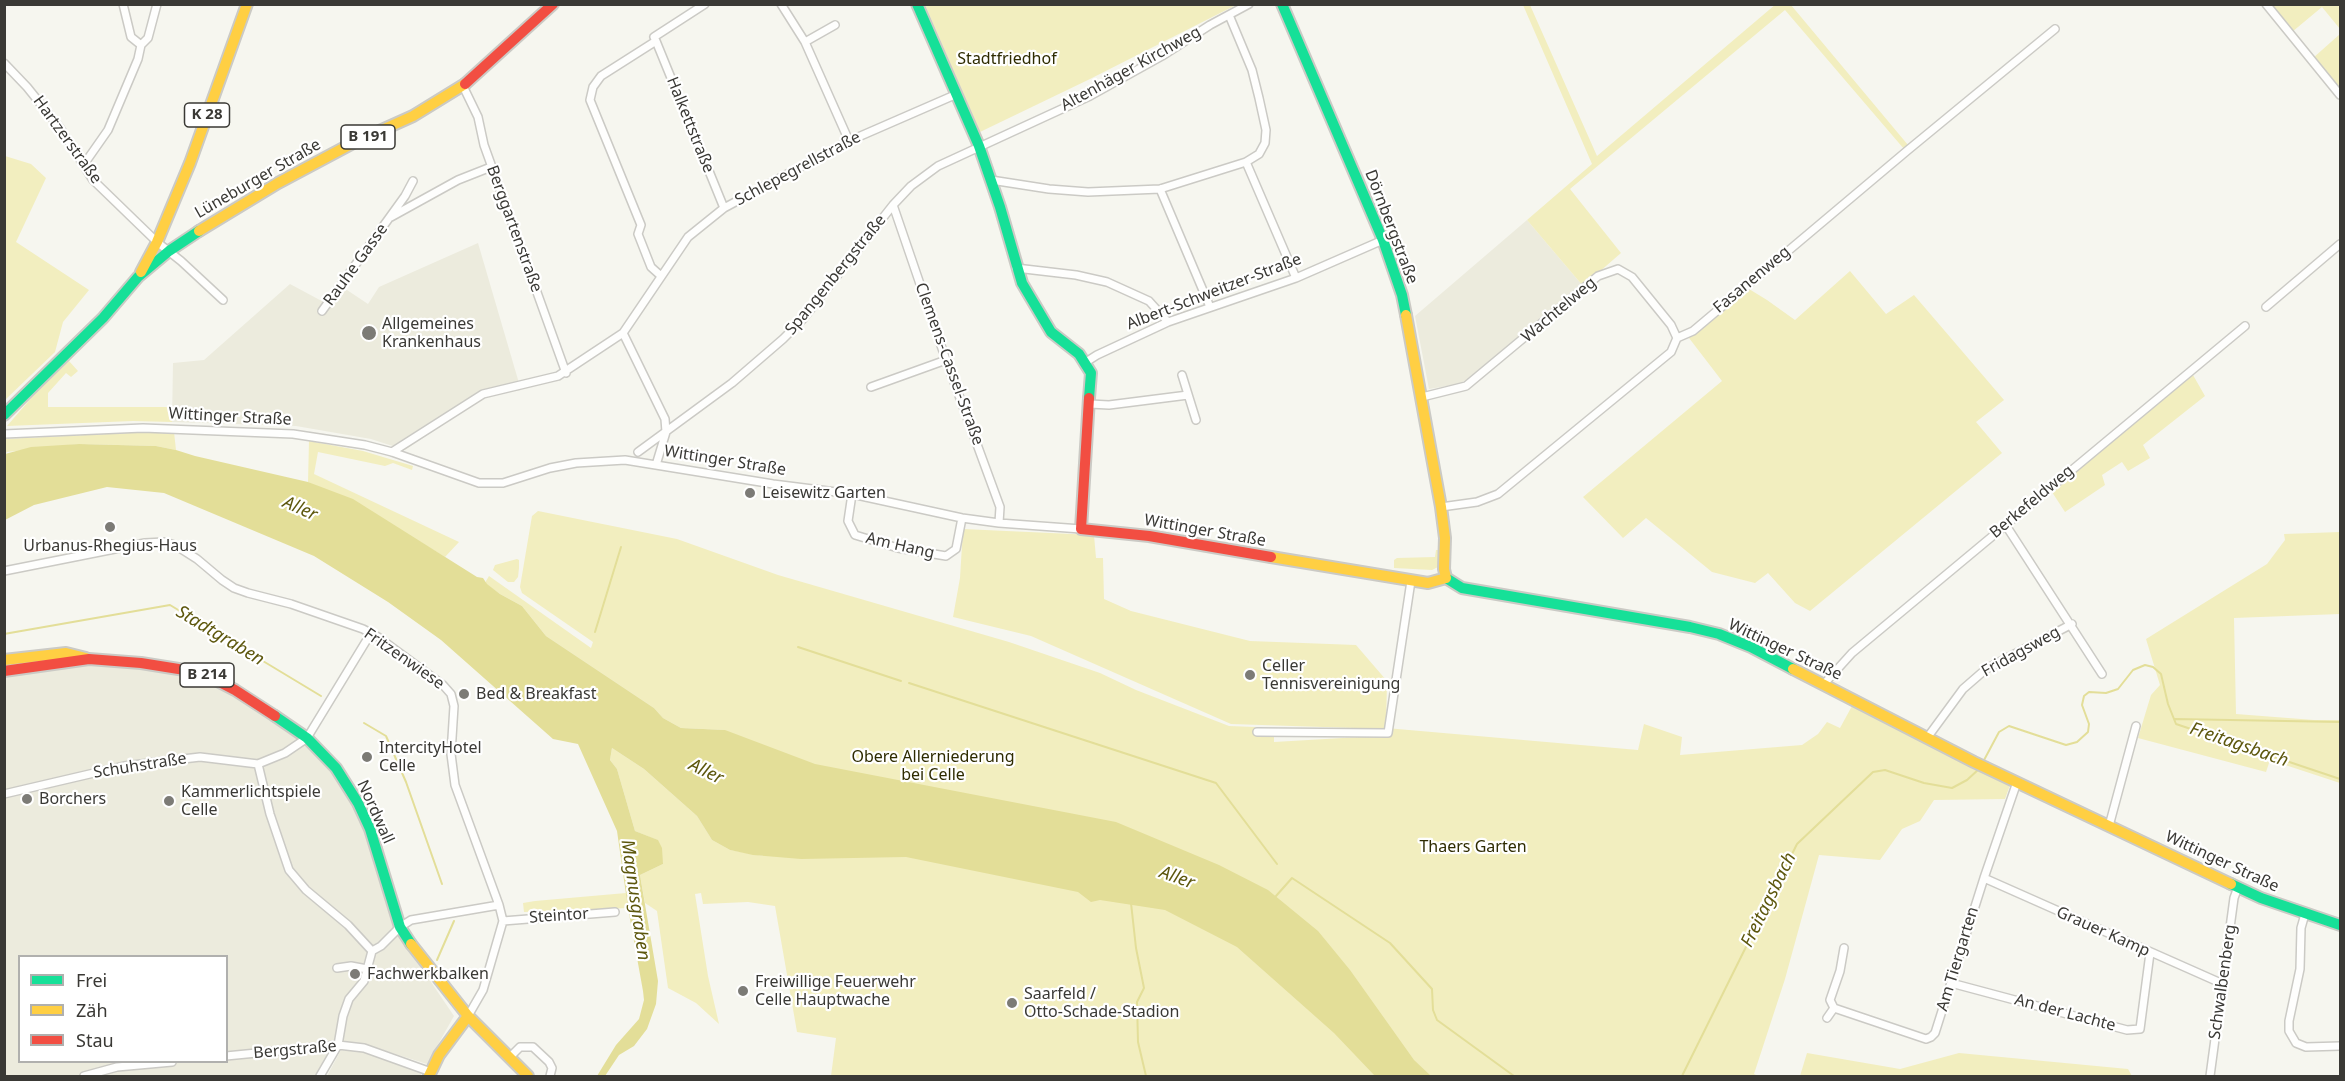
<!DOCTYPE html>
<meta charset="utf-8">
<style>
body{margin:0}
#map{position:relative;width:2345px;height:1081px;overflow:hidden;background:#f6f6ef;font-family:"Noto Sans",sans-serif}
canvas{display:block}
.frame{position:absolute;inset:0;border:6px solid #3a3935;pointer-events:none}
.legend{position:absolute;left:18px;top:955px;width:210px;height:108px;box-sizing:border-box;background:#fff;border:2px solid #b0b0ae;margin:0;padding:8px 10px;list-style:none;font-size:18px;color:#3a3935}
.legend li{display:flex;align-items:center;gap:12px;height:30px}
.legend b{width:30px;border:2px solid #b0b0ae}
</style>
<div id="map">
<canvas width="2345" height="1081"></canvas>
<div class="frame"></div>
<ul class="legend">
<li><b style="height:8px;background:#16e098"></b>Frei</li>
<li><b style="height:8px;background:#ffcf43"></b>Zäh</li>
<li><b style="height:8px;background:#f24e42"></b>Stau</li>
</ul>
</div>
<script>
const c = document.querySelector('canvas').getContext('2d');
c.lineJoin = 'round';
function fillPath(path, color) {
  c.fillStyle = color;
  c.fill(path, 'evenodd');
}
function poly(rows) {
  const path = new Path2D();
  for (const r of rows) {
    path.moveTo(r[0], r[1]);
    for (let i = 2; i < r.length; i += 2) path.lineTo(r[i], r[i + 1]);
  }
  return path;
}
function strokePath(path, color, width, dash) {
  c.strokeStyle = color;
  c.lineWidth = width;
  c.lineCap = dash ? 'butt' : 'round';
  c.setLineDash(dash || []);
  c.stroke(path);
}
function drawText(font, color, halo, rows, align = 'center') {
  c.font = font + ' "Noto Sans",sans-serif';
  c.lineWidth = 4.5;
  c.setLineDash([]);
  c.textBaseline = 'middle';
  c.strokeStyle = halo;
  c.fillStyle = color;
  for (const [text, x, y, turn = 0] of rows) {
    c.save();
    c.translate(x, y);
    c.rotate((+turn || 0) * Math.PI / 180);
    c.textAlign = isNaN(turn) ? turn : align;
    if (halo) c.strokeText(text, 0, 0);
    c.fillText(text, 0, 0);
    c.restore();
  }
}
fillPath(poly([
 [1527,220,1583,286,1476,374,1459,384,1429,389,1415,316],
 [478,243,521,390,485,397,405,450,371,439,296,426,172,422,173,363,204,360,290,284,331,306,344,288,368,304,379,287],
 [101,663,183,673,250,702,306,743,340,778,369,830,410,951,454,1016,427,1064,364,1044,338,1044,320,1076,5,1076,5,677,59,667],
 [20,956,226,956,226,1062,20,1062],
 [341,1050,364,1052,420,1072,422,1076,327,1076]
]), '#ecebdd');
fillPath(poly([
 [1776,4,1791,5,1908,145,1904,149,1785,10,1570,189,1621,253,1583,286,1527,220,1592,164,1523,5,1530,5,1597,156],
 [925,5,1236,5,1090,79,980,132],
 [2270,5,2340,5,2340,29,2322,7,2292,32],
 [2340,34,2340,90,2313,58],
 [5,156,31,164,46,178,16,242,89,290,63,322,55,352,5,400],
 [1850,271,1886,314,1914,295,2004,400,1976,422,2002,453,1810,611,1795,603,1768,573,1755,583,1712,572,1646,518,1623,538,1583,497,1722,381,1689,338,1749,289,1767,300,1795,320],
 [69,361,78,371,71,377,66,373,48,393,48,407,172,407,172,422,133,421,7,426,39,389],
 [2193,375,2205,396,2143,445,2150,458,2128,471,2122,462,2102,475,2105,485,2065,512,2050,489],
 [146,432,174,432,176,450,156,446,79,444,7,452,5,454,5,439],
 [309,441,363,451,413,466,412,470,393,463,385,466,318,452,314,474,459,542,445,557,412,537,308,482],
 [538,511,677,539,778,575,1009,642,1100,673,1136,690,1229,726,1255,727,1258,737,1274,736,1274,742,1377,736,1385,729,1231,724,1031,636,953,617,960,578,963,529,1094,535,1096,558,1103,558,1104,599,1131,611,1250,641,1356,645,1387,681,1386,728,1638,750,1644,724,1682,737,1680,755,1802,745,1818,734,1827,722,1840,728,1852,706,1970,767,2010,785,2005,799,1934,800,1920,821,1902,829,1880,860,1819,855,1785,979,1754,1074,1758,1076,831,1076,836,1038,797,1032,775,906,748,902,703,904,701,893,695,894,708,976,719,1024,696,1003,668,988,657,911,645,903,640,875,663,864,657,840,635,831,617,769,610,760,612,748,644,769,697,816,712,840,730,850,763,856,725,730,681,728,663,718,654,708,546,636,522,606,500,594,486,584,486,581,489,576,591,648,593,642,522,593,520,587,532,516],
 [2340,532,2340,614,2234,618,2236,714,2314,720,2340,720,2340,783,2270,760,2266,772,2138,738,2151,695,2160,685,2146,639,2267,564,2285,540,2284,534],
 [1436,550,1438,550,1438,567,1432,570,1394,568,1394,560,1397,558,1435,557],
 [517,559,519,560,519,568,518,577,514,582,508,582,493,570,495,565],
 [626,893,628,908,524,912,523,903,535,901],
 [1807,1053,1900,1069,1959,1053,2128,1069,2132,1076,1800,1076]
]), '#f2eebf');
fillPath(poly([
 [79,444,156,446,176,450,195,456,308,482,353,499,477,577,483,578,487,584,500,594,522,606,546,636,654,708,663,718,681,728,725,730,815,764,1116,822,1219,865,1268,890,1318,931,1350,970,1414,1060,1431,1076,1375,1076,1334,1033,1237,947,1165,910,1100,900,1091,902,1078,892,906,857,801,859,753,855,730,850,712,840,697,816,644,769,612,748,610,760,617,769,635,831,658,840,662,848,663,864,640,875,658,981,656,1004,647,1029,634,1046,619,1055,605,1076,597,1076,616,1045,639,1019,644,1000,643,991,628,908,617,831,578,744,553,739,441,640,388,602,314,556,164,493,107,487,34,505,5,520,5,454,31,447]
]), '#e3de98');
strokePath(poly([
 [595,632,621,547],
 [4,634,170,605,321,696],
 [798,647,901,681],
 [909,683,1216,783,1277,864],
 [2175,719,2340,722],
 [364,723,386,736,406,782,442,884],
 [1983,762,1999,732,2009,726,2066,745,2077,742,2088,732,2089,724,2082,705,2084,696,2089,692,2106,693,2118,689,2133,670,2145,665,2153,667,2161,674,2168,704,2176,724,2340,779],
 [1276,896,1292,878,1390,943,1432,989,1433,1010,1437,1020,1514,1076],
 [1131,903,1136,948,1144,988,1137,1002,1138,1042,1146,1076],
 [437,960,454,921],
 [1682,1076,1797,844,1873,772,1885,770,1924,783,1952,788,1967,780,1979,769]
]), '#e3de98', 2);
const street = poly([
 [123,4,131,37,141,45],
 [781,4,805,42,849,141],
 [2266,4,2340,95],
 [656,41,724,208],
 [805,42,835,25],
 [4,63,27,87,60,128,93,180,157,242,181,261,223,300],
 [463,86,478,117,484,145,566,373],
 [1246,162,1296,278],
 [83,163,87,160,108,130,138,59,141,45,148,38,157,4],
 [991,180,1049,189,1088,192,1160,189,1246,162,1259,154,1265,143,1266,130,1259,98,1252,70,1229,15],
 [1160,189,1210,307],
 [893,205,946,360,1000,507,999,523],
 [391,217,458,180,491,167],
 [1016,268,1076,275,1107,282,1149,301,1168,322],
 [661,276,651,267,638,234,641,225,590,100,593,87,601,76,656,41,654,37,705,4],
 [2266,307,2340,244],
 [322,311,405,196,413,181],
 [623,333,665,419,666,432,656,465],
 [1086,362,1097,355,1168,322,1296,278,1383,240],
 [1182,375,1196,420],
 [871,387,946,360],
 [1422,397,1466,386,1598,276,1618,269,1632,277,1671,325,1677,338],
 [1090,404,1109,405,1188,395],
 [4,434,143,428,293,434,365,445,392,452,479,483,503,483,550,468,576,463,625,460,773,484,852,494,962,518,999,523,1081,529],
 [392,452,483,394,558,376,623,333,688,237,724,208,849,141,957,94],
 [638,452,732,383,783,339,803,319,893,205,911,186,938,166,1090,96,1162,56,1210,25,1249,4],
 [852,494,848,521,855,535,898,548,946,556,956,549,962,518],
 [1441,507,1477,502,1498,494,1671,352,1677,338,1693,331,1908,150,2055,29],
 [2005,524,2102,674],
 [4,571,145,543,164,542,175,545,197,559,222,580,234,588,248,593,291,604,363,629,378,637,443,685,451,694,454,706,451,754,455,785,499,905,503,921,483,990,468,1016],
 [1824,684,1852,653,2245,326],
 [1257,732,1388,733,1411,581],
 [1927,738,1963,689,1986,669,2072,624],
 [258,764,270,814,289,870,306,890,348,925,372,951],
 [4,794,124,766,200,757,258,764,285,753,307,738,371,633],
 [2109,826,2136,726],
 [1984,878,2223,984],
 [2305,914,2301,928,2300,969,2289,1021,2289,1031,2296,1043,2306,1047,2340,1046],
 [503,921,615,912],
 [1844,948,1840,971,1830,1000,1834,1008,1926,1039,1931,1037,1935,1033,1984,878,2017,782],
 [372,951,381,946,400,927,411,920,499,905],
 [337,968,351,966,367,969],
 [1951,983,2127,1030,2140,1029,2150,953],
 [1827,1018,1834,1008],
 [226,1056,338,1045,364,1048,431,1072],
 [509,1058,520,1047,533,1047,549,1062,552,1068,550,1076],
 [84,1076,117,1067,172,1062],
 [320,1076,338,1045,343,1016,349,999,364,981,372,951],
 [2210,1076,2234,898,2238,887]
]);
const fast = poly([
 [917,4,979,146,1000,207,1022,283,1051,332,1079,354,1091,373,1089,398],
 [1282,4,1383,240,1402,295,1406,315],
 [4,415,103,318,138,277,169,251,199,231],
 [1446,578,1462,588,1690,627,1719,634,1751,647,1793,669],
 [275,716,307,738,336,768,358,803,370,829,400,927,411,944],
 [2231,884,2261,898,2340,925]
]);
const slow = poly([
 [199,231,278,183,353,143,413,116,465,84],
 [141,272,157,242,190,163,247,4],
 [1406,315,1441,507,1445,538,1444,569,1446,578],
 [1271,557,1428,583,1446,578],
 [4,660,66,653,86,658],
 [1793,669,1974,762,2231,884],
 [411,944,468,1016,528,1076],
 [429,1076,439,1055,468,1016]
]);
const jam = poly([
 [465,84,553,4],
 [1089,398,1081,529,1149,536,1271,557],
 [4,671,89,659,141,663,191,671,208,676,235,690,275,716]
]);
strokePath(street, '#cbcac5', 10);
strokePath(fast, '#cbcac5', 14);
strokePath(slow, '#cbcac5', 14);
strokePath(jam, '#cbcac5', 14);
strokePath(street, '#fefefd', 7);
strokePath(fast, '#16e098', 10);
strokePath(slow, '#ffcf43', 10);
strokePath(jam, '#f24e42', 10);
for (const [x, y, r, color] of [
 [369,333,8,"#7c7b76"],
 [750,493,6,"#7c7b76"],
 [110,527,6,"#7c7b76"],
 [1250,675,6,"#7c7b76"],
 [464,694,6,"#7c7b76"],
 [367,757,6,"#7c7b76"],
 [27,799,6,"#7c7b76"],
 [169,801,6,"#7c7b76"],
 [355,974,6,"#7c7b76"],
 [743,991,6,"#7c7b76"],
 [1012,1003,6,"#7c7b76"]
]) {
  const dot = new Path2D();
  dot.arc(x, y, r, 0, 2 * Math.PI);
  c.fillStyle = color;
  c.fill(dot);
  strokePath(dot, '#fff', 2);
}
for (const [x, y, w] of [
 [207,115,45],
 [368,137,54],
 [207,675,54]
]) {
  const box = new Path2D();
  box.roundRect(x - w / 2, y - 12, w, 24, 4.5);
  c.fillStyle = '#fff';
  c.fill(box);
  strokePath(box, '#3a3935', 1.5);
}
drawText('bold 15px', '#3a3935', null, [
 ["K 28",207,115],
 ["B 191",368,137],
 ["B 214",207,675]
]);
drawText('16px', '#2e2b00', '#fff', [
 ["Stadtfriedhof",1007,59],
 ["Obere Allerniederung",933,757],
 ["bei Celle",933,775],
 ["Thaers Garten",1473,847]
]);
drawText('16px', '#3a3935', '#fff', [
 ["Altenhäger Kirchweg",1131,69,-29],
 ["Halkettstraße",690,125,68],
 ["Hartzerstraße",67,140,54],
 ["Schlepegrellstraße",798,169,-28],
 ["Lüneburger Straße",258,179,-30],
 ["Dörnbergstraße",1391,227,69],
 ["Berggartenstraße",514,229,70],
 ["Rauhe Gasse",356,265,-54],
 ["Spangenbergstraße",836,275,-51],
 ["Fasanenweg",1752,280,-40],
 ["Albert-Schweitzer-Straße",1214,292,-21],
 ["Wachtelweg",1559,310,-40],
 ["Clemens-Cassel-Straße",949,364,70],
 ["Wittinger Straße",230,417,3],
 ["Wittinger Straße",725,461,9],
 ["Berkefeldweg",2032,502,-40],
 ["Wittinger Straße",1205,531,10],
 ["Am Hang",900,546,13],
 ["Wittinger Straße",1785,650,25],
 ["Fridagsweg",2021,652,-29],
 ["Fritzenwiese",404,659,35],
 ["Schuhstraße",140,766,-9],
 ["Nordwall",375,812,66],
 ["Wittinger Straße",2222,862,25],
 ["Steintor",559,916,-4],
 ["Grauer Kamp",2103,932,24],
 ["Am Tiergarten",1958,959,-73],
 ["Schwalbenberg",2223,982,-82],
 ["An der Lachte",2065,1013,15],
 ["Bergstraße",295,1050,-5]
]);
drawText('16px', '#3a3935', '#fff', [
 ["Allgemeines",382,324],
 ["Krankenhaus",382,342],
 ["Leisewitz Garten",762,493],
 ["Urbanus-Rhegius-Haus",110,546,"center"],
 ["Celler",1262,666],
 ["Tennisvereinigung",1262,684],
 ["Bed & Breakfast",476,694],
 ["IntercityHotel",379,748],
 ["Celle",379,766],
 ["Kammerlichtspiele",181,792],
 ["Celle",181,810],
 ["Borchers",39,799],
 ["Fachwerkbalken",367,974],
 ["Freiwillige Feuerwehr",755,982],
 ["Celle Hauptwache",755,1000],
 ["Saarfeld /",1024,994],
 ["Otto-Schade-Stadion",1024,1012]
], 'left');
drawText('italic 18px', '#5d570d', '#fff', [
 ["Aller",300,509,24],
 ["Stadtgraben",220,636,31],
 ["Freitagsbach",2239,745,19],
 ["Aller",706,772,26],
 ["Aller",1177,878,20],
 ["Magnusgraben",635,900,82],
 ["Freitagsbach",1769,900,-64]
]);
</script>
